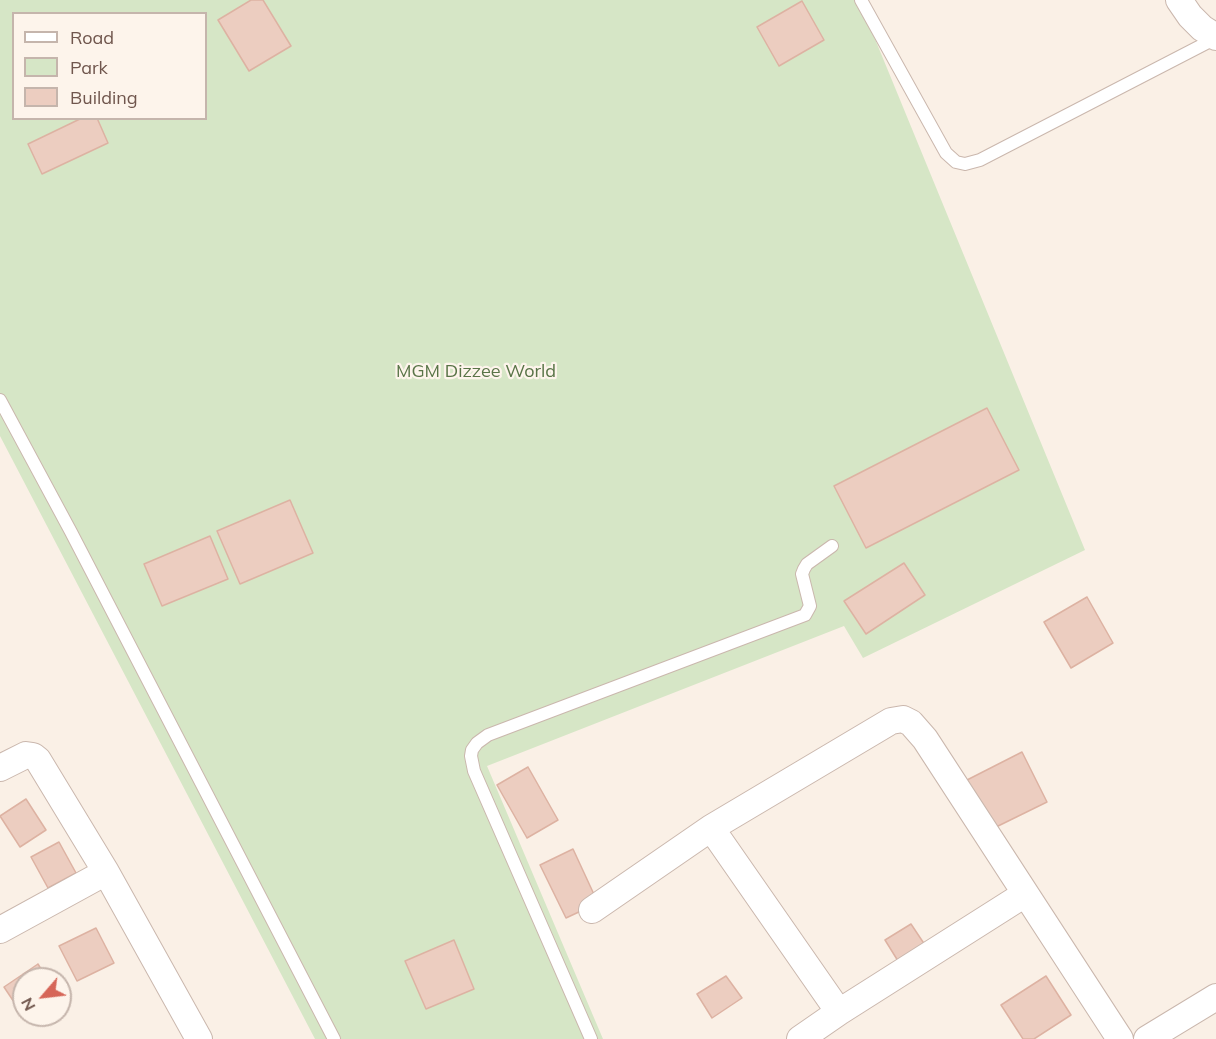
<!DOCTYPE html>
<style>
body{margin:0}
#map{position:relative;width:1216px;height:1039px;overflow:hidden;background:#faf0e6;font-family:Mulish,sans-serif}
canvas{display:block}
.legend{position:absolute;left:12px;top:12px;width:195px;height:108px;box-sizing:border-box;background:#fdf4eb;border:2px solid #c5b5ac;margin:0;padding:8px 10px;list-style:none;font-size:18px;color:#70564d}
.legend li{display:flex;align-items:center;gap:12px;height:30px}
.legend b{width:30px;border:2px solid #c5b5ac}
.north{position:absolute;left:12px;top:967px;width:60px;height:60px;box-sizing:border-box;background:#fdf4eb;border:2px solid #c5b5ac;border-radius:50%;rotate:242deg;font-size:16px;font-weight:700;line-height:24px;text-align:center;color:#70564d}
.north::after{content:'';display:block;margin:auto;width:21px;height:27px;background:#d66658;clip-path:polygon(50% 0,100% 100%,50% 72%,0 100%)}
</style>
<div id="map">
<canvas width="1216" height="1039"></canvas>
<ul class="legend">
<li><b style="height:8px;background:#fff"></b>Road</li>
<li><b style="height:16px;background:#d6e6c6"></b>Park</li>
<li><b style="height:16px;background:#eccdc0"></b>Building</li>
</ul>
<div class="north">N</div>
</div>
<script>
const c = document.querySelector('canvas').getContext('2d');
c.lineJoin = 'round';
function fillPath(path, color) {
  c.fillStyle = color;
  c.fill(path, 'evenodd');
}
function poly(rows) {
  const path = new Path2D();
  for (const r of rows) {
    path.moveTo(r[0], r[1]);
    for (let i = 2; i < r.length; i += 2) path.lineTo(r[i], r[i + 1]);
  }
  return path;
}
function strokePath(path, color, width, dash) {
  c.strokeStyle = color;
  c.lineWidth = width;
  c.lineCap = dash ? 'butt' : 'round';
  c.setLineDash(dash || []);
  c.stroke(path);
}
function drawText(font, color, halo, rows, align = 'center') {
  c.font = font + ' Mulish,sans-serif';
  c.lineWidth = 4.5;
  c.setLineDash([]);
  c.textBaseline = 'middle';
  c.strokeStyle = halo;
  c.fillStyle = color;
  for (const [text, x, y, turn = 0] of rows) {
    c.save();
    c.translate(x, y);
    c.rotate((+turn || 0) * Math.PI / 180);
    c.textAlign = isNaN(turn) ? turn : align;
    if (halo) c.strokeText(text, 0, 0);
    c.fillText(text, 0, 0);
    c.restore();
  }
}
fillPath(poly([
 [0,0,859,0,1085,550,863,658,844,626,487,766,603,1039,315,1039,0,436],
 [14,14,206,14,206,118,14,118]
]), '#d6e6c6');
const building = poly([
 [251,0,263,0,291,46,249,71,218,20,251,0],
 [802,1,824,40,779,66,757,27,802,1],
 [82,118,97,118,108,143,42,174,28,144,82,118],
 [987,408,1019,470,866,548,834,486,987,408],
 [290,500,313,553,240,584,217,531,290,500],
 [210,536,228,579,162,606,144,564,210,536],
 [904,563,925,595,866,634,844,601,904,563],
 [1087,597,1113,643,1071,668,1044,622,1087,597],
 [1022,752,1047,802,992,829,967,780,1022,752],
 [528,767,558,820,527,838,497,785,528,767],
 [26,799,46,830,20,847,0,816,26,799],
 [59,842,76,873,48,888,31,857,59,842],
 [573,849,598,903,566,918,540,865,573,849],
 [911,924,925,945,898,961,885,940,911,924],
 [96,928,114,963,77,981,59,946,96,928],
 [454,940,474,989,426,1009,405,961,454,940],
 [38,964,47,979,24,979,24,1012,22,1014,4,987,38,964],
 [726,976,742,998,712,1018,697,994,726,976],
 [1046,976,1071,1015,1034,1039,1023,1039,1001,1005,1046,976]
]);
fillPath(building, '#eccdc0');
strokePath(building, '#ddb2a2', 1.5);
const lane = poly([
 [861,0,946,153,956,162,965,164,980,160,1216,38],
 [0,400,71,532,334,1039],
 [591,1039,474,771,471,756,472,750,477,743,488,735,805,615,810,606,802,574,804,569,807,564,832,546]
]);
const street = poly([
 [1179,0,1190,16,1202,28,1216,37],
 [0,768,26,755,33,756,38,760,106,872,199,1039],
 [711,828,839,1012],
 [592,910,711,828,891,721,903,719,911,723,925,739,1120,1039],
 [0,930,106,872],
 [800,1039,839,1012,1025,894],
 [1147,1039,1216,997]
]);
strokePath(lane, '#cab7ad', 14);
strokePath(street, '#cab7ad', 28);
strokePath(lane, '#fff', 12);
strokePath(street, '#fff', 26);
drawText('18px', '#597447', '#fdf4eb', [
 ["MGM Dizzee World",476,372]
]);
</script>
